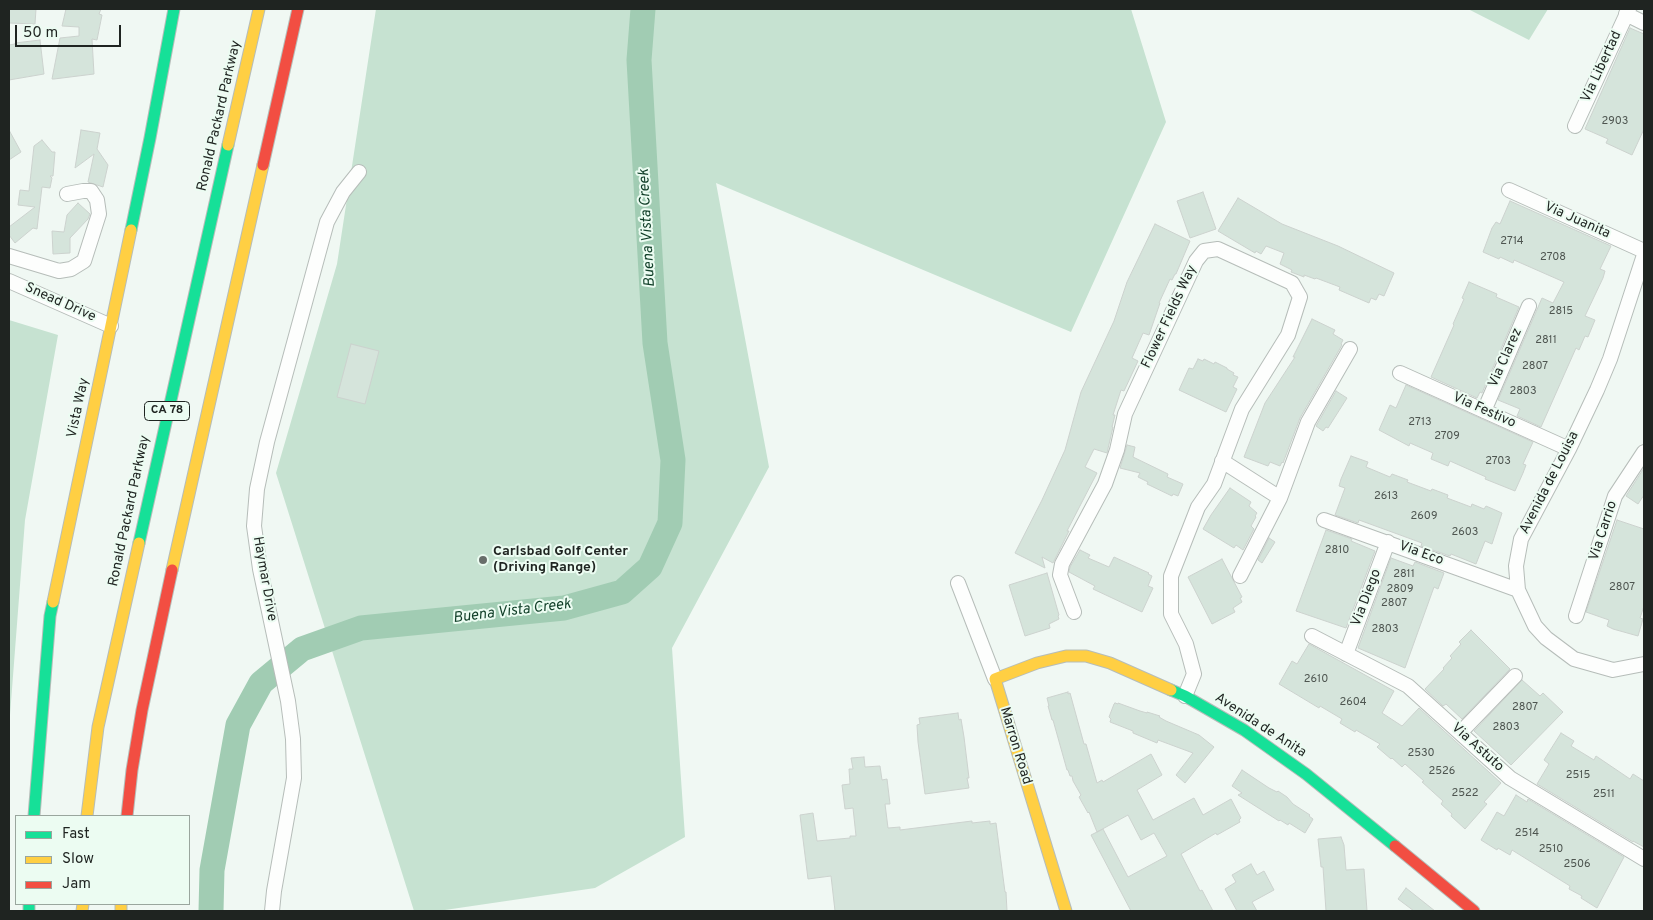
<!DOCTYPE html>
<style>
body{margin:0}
#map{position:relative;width:1653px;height:920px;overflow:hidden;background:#f0f8f3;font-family:Overpass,sans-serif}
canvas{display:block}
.frame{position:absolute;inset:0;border:10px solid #1f2421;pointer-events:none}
.legend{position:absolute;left:15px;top:815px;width:175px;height:90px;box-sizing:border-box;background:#ecfcf2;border:1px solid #9aa69e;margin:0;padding:6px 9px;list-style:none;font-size:15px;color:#1f2421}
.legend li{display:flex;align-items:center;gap:10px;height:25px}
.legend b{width:25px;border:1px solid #9aa69e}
.scale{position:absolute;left:15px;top:25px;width:106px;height:22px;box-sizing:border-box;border:2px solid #1f2421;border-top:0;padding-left:6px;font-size:15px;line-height:18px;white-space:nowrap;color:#1f2421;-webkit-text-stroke:4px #ecfcf2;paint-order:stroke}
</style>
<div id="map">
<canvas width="1653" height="920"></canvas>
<div class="frame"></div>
<ul class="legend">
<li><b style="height:6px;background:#16e098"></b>Fast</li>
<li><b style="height:6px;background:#ffcf43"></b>Slow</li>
<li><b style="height:6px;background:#f24e42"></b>Jam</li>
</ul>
<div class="scale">50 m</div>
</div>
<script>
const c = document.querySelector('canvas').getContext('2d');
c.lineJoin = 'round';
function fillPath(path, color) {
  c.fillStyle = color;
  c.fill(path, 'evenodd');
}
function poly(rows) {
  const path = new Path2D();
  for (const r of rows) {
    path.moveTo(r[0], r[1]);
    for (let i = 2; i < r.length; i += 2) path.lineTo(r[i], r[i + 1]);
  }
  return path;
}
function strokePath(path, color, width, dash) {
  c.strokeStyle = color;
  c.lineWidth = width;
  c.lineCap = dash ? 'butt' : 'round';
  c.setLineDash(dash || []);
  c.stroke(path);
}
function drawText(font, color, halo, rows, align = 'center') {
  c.font = font + ' Overpass,sans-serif';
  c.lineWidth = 4;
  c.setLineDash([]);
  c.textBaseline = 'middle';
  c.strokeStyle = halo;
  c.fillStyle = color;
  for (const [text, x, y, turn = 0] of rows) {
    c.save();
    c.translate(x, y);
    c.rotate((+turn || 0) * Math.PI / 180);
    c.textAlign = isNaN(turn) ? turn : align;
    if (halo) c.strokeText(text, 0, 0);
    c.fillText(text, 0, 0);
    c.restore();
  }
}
fillPath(poly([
 [376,9,1131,9,1166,122,1071,332,716,183,769,467,672,648,685,837,595,888,438,911,414,911,276,473,337,264],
 [1468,9,1548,9,1529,40],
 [9,320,58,335,25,520,9,728]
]), '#c6e2d1');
strokePath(poly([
 [211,911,212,870,238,725,261,683,302,649,361,628,564,608,622,592,650,567,670,523,673,460,655,343,639,60,643,9]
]), '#a1ccb3', 25);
const building = poly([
 [9,9,36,9,35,24,9,23,9,9],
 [66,9,101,9,99,14,102,15,97,40,92,39,94,74,54,79,52,79,60,38,79,36,79,27,62,26,66,9],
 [1630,28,1644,34,1644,129,1632,155,1606,143,1608,139,1585,129,1630,28],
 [40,40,44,74,9,80,9,45,15,44,15,43,40,40],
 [9,130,21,152,9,160,9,130],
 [81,130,100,133,97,149,108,165,103,187,88,182,94,154,75,168,81,130],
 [42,140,52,152,55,152,53,176,50,176,52,178,50,188,42,187,37,229,33,228,15,243,9,235,9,227,35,207,18,205,20,190,29,191,34,146,42,140],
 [1203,192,1216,229,1190,238,1177,201,1203,192],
 [1238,198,1282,224,1338,246,1394,273,1384,296,1379,294,1376,300,1371,298,1369,303,1339,290,1340,287,1316,278,1315,279,1304,275,1304,277,1291,272,1292,270,1280,264,1284,253,1266,246,1261,254,1256,251,1255,253,1218,231,1238,198],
 [1510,201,1611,246,1600,269,1605,271,1603,278,1585,316,1595,320,1588,337,1585,336,1579,350,1576,348,1541,427,1517,416,1520,409,1498,400,1542,298,1553,303,1564,282,1514,260,1513,263,1500,257,1499,259,1483,252,1492,228,1496,222,1500,224,1510,201],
 [78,203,90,214,88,219,70,238,70,253,53,254,52,231,64,232,67,215,78,203],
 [1155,224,1190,241,1176,274,1175,274,1172,280,1170,279,1159,303,1160,303,1149,335,1143,333,1132,358,1138,361,1124,391,1121,390,1113,415,1115,415,1112,427,1113,427,1107,453,1094,449,1085,467,1097,473,1067,531,1069,531,1053,563,1042,557,1045,568,1015,553,1042,500,1065,450,1081,392,1114,321,1127,282,1155,224],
 [1469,282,1497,294,1496,297,1519,307,1482,393,1480,392,1477,398,1431,377,1454,325,1453,324,1464,299,1462,298,1469,282],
 [1312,319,1335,330,1333,334,1343,340,1341,344,1342,345,1300,418,1283,463,1282,462,1280,466,1270,462,1268,466,1244,457,1265,403,1295,357,1293,357,1312,319],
 [351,344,379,351,365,404,337,397,351,344],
 [1198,359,1203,361,1204,359,1214,364,1215,362,1227,368,1227,369,1234,373,1233,375,1238,377,1233,387,1237,389,1226,412,1179,390,1189,368,1193,369,1198,359],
 [1406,385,1533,442,1523,464,1526,465,1523,473,1515,491,1485,479,1486,477,1450,461,1448,466,1431,459,1433,453,1410,443,1409,446,1379,430,1390,405,1396,408,1406,385],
 [1336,391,1347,398,1328,428,1326,427,1323,431,1316,426,1336,391],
 [1127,445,1135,447,1133,457,1168,474,1167,477,1183,484,1178,496,1173,494,1172,496,1147,484,1148,482,1138,477,1140,473,1120,468,1127,445],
 [1351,456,1368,462,1366,467,1390,477,1392,474,1408,480,1407,482,1431,491,1432,489,1448,495,1447,498,1471,507,1472,504,1484,509,1486,506,1502,513,1492,544,1485,541,1476,564,1451,554,1450,556,1421,546,1422,543,1359,520,1358,523,1335,515,1345,488,1339,486,1341,479,1351,456],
 [1644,468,1644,495,1638,504,1626,496,1644,468],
 [1230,488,1251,502,1249,506,1257,513,1255,516,1256,517,1251,526,1254,529,1243,550,1236,545,1234,548,1203,529,1211,515,1230,488],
 [1617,520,1644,529,1644,606,1640,618,1643,619,1638,636,1613,629,1607,626,1609,620,1586,612,1617,520],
 [1326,530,1352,539,1351,541,1375,551,1346,628,1296,611,1326,530],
 [1269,538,1275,542,1262,563,1258,560,1269,538],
 [1080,550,1090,555,1088,558,1109,567,1114,557,1149,573,1148,574,1152,576,1148,586,1153,588,1142,612,1093,589,1095,586,1069,572,1070,567,1080,550],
 [1391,558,1413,566,1415,562,1444,573,1438,589,1434,587,1405,668,1358,648,1391,558],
 [1222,559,1242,597,1240,598,1242,602,1233,608,1235,612,1212,624,1188,577,1222,559],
 [1047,573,1059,615,1058,616,1059,619,1049,624,1050,628,1025,636,1009,585,1047,573],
 [1471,630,1510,669,1462,719,1446,704,1443,706,1425,689,1444,669,1443,668,1452,658,1450,656,1461,644,1459,642,1471,630],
 [1309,644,1394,691,1382,713,1402,726,1419,708,1501,783,1484,802,1487,804,1465,829,1451,816,1452,814,1441,804,1443,801,1422,782,1424,781,1405,764,1402,767,1392,758,1391,759,1377,747,1380,744,1356,730,1355,732,1340,723,1342,719,1320,706,1319,708,1279,684,1292,661,1297,664,1309,644],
 [1522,680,1540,696,1543,693,1563,712,1511,765,1474,731,1522,680],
 [1068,692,1068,694,1070,693,1084,744,1086,744,1097,783,1102,780,1103,782,1151,754,1162,775,1137,790,1153,820,1194,798,1203,815,1231,799,1241,818,1239,820,1240,822,1217,835,1216,833,1181,854,1200,891,1202,890,1213,911,1131,911,1091,835,1103,829,1128,877,1167,856,1154,833,1141,840,1128,815,1097,832,1089,812,1088,813,1079,797,1081,795,1073,781,1072,776,1070,776,1068,770,1067,770,1053,720,1052,720,1048,706,1049,706,1047,698,1068,692],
 [1115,703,1118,704,1118,703,1140,711,1147,713,1147,712,1160,716,1159,717,1166,721,1199,735,1214,747,1185,783,1176,775,1193,753,1158,740,1157,743,1133,733,1133,731,1110,722,1111,719,1109,717,1114,704,1115,703],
 [958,713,959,720,961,719,964,737,969,778,967,778,969,788,925,794,918,742,917,725,920,724,919,718,958,713],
 [1561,733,1574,741,1571,746,1594,760,1596,756,1630,779,1633,774,1644,781,1644,847,1633,841,1633,842,1537,784,1549,764,1544,760,1561,733],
 [864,757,865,767,880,766,882,780,887,779,890,804,885,804,888,828,900,827,900,830,972,821,972,823,990,821,990,824,996,823,1005,892,1006,892,1007,911,835,911,831,876,808,879,800,815,813,813,817,841,850,838,850,836,856,836,853,808,845,809,842,785,850,784,849,769,853,769,851,758,864,757],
 [1242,770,1269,788,1277,792,1278,791,1287,797,1293,804,1310,815,1309,816,1313,819,1312,821,1305,833,1289,823,1288,825,1280,820,1279,821,1238,795,1242,793,1232,786,1242,770],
 [1516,795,1527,802,1528,799,1624,857,1597,908,1581,898,1582,896,1569,889,1570,886,1512,850,1510,855,1498,848,1497,850,1481,840,1497,812,1504,816,1516,795],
 [1341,837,1344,845,1346,870,1364,869,1367,911,1326,911,1323,867,1321,867,1318,839,1341,837],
 [1251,864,1257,875,1264,871,1274,890,1252,902,1257,911,1237,911,1225,889,1236,882,1232,875,1251,864],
 [1406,888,1435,911,1414,911,1398,899,1406,888]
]);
fillPath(building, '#d5e4db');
strokePath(building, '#ccd2ce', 1);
const street = poly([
 [1626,14,1644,23],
 [1575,126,1629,9],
 [1509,190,1644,251],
 [1644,255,1610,359,1597,390,1569,449,1521,539,1516,566,1518,590,1535,626,1546,638,1574,659,1613,670,1644,664],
 [9,256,59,271,71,269,84,261,99,214,97,200,91,191,83,191,67,194],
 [9,281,111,326],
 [1400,373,1569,449],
 [1484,411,1529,306],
 [1222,461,1280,498],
 [1324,520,1518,590],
 [1240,576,1280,498,1308,422,1350,349],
 [958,583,995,679],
 [1074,612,1060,575,1062,564,1105,484,1117,450,1125,414,1196,261,1204,251,1218,249,1292,283,1300,297,1288,335,1242,409,1214,484,1198,507,1171,576,1171,614,1186,644,1194,674,1185,696],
 [1576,616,1615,496,1644,452],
 [1312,636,1408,686,1510,778,1644,859],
 [1346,654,1388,542],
 [1460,733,1515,676],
 [272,911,274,891,294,778,293,739,288,701,260,569,254,526,257,489,267,442,327,222,343,192,359,172]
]);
const fast = poly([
 [131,230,150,138,174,9],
 [139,543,228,145],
 [1171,690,1185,696,1244,730,1306,774,1395,846],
 [34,816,50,616,53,602],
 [29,904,29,911]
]);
const slow = poly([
 [228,145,259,9],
 [172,570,263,165],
 [53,602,131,230],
 [87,816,98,727,139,543],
 [121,904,121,911],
 [82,911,83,904],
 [1066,911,995,679,1037,663,1066,656,1086,656,1110,663,1171,690]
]);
const jam = poly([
 [263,165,298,9],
 [127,816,132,770,142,710,172,570],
 [1395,846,1474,911]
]);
strokePath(street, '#b6bdb9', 16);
strokePath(fast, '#b6bdb9', 13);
strokePath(slow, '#b6bdb9', 13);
strokePath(jam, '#b6bdb9', 13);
strokePath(street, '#fdfefd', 14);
strokePath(fast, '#16e098', 11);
strokePath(slow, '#ffcf43', 11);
strokePath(jam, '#f24e42', 11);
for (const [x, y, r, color] of [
 [483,560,5,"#686e6a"]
]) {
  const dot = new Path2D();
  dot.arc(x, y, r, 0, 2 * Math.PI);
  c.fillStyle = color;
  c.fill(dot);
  strokePath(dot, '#ecfcf2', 2);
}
drawText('11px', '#4e5550', null, [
 ["2903",1615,122],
 ["2714",1512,242],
 ["2708",1553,258],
 ["2815",1561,312],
 ["2811",1546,341],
 ["2807",1535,367],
 ["2803",1523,392],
 ["2713",1420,423],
 ["2709",1447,437],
 ["2703",1498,462],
 ["2613",1386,497],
 ["2609",1424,517],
 ["2603",1465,533],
 ["2810",1337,551],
 ["2811",1404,575],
 ["2807",1622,588],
 ["2809",1400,590],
 ["2807",1394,604],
 ["2803",1385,630],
 ["2610",1316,680],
 ["2604",1353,703],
 ["2807",1525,708],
 ["2803",1506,728],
 ["2530",1421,754],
 ["2526",1442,772],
 ["2515",1578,776],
 ["2522",1465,794],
 ["2511",1604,795],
 ["2514",1527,834],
 ["2510",1551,850],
 ["2506",1577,865]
]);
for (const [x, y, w] of [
 [167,411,45]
]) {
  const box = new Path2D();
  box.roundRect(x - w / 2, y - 9.5, w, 19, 4);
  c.fillStyle = '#ecfcf2';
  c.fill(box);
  strokePath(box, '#1f2421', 1);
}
drawText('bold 12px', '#1f2421', null, [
 ["CA 78",167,411]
]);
drawText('14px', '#1f2421', '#ecfcf2', [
 ["Via Libertad",1602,67,-65],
 ["Ronald Packard Parkway",220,116,-77],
 ["Via Juanita",1577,221,24],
 ["Snead Drive",60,303,24],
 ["Flower Fields Way",1170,317,-65],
 ["Via Clarez",1506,358,-66],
 ["Vista Way",79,408,-78],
 ["Via Festivo",1484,411,24],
 ["Avenida de Louisa",1550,483,-63],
 ["Ronald Packard Parkway",130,511,-78],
 ["Via Carrio",1604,531,-72],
 ["Via Eco",1421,554,20],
 ["Haymar Drive",264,579,80],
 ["Via Diego",1367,598,-69],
 ["Avenida de Anita",1260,726,33],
 ["Marron Road",1015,746,73],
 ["Via Astuto",1477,748,42]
]);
drawText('bold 14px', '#1f2421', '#ecfcf2', [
 ["Carlsbad Golf Center",493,552],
 ["(Driving Range)",493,568]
], 'left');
drawText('italic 15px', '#0f3e27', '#ecfcf2', [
 ["Buena Vista Creek",648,228,-93],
 ["Buena Vista Creek",512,612,-7]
]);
</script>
